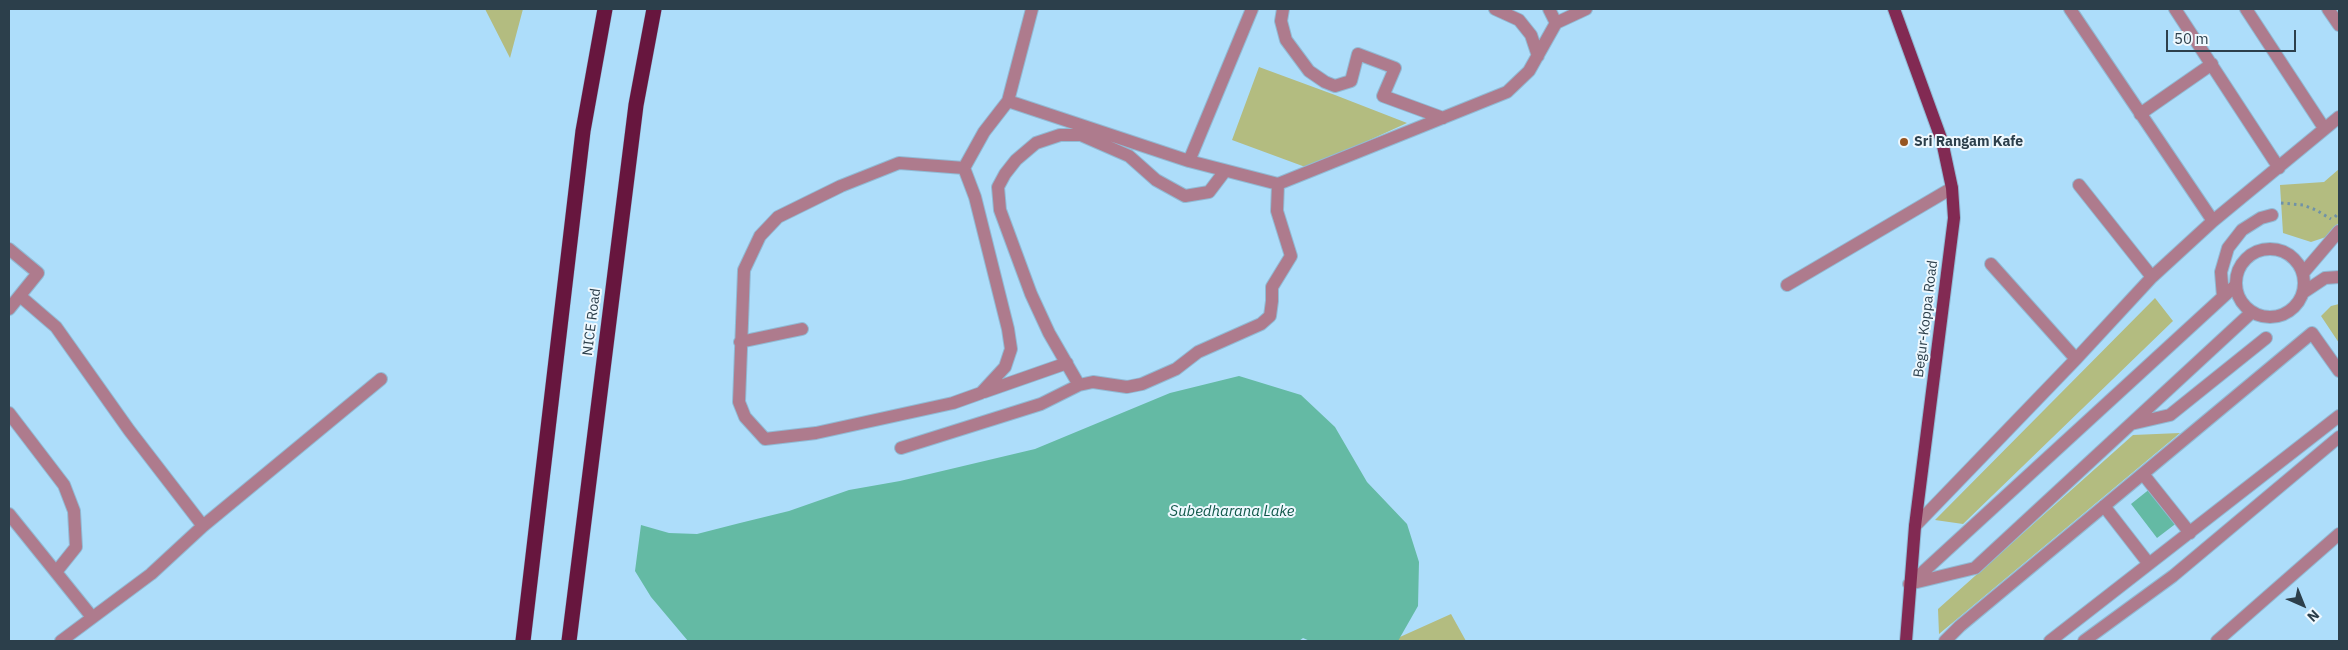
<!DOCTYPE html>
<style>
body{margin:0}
#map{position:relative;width:2348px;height:650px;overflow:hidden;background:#adddfa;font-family:"IBM Plex Sans",sans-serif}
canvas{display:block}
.frame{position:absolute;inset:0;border:10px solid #2c3f4b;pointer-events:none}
.north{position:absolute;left:2278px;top:580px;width:50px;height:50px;-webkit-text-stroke:4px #eef8fe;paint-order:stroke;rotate:136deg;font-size:14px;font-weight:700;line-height:20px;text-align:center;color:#2c3f4b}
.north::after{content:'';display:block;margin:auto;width:18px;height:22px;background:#2c3f4b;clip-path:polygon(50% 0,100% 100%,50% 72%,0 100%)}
.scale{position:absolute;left:2166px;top:30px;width:130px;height:22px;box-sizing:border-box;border:2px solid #2c3f4b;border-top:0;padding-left:6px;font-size:15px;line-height:18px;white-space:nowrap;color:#2c3f4b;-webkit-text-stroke:4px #eef8fe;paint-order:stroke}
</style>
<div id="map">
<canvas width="2348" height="650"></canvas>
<div class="frame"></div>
<div class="north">N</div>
<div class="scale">50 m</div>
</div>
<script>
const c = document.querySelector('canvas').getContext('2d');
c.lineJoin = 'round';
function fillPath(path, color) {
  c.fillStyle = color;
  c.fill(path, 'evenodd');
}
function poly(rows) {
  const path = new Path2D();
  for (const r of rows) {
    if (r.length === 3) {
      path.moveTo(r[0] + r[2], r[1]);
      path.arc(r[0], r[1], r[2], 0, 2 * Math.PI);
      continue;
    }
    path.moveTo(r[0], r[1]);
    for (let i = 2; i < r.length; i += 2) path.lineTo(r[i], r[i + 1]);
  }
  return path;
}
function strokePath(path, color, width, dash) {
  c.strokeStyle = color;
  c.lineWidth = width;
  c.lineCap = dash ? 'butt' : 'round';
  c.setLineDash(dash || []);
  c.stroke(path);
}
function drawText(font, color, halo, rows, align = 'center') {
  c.font = font + ' "IBM Plex Sans",sans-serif';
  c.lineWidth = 4;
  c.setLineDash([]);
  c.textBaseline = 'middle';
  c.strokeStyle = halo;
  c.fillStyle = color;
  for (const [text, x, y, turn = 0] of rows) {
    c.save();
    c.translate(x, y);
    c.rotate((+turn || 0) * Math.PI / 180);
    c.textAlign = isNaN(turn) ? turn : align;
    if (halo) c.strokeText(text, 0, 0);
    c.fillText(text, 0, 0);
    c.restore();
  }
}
fillPath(poly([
 [485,9,523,9,510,58],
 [1259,67,1335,95,1407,123,1308,168,1232,140],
 [2339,169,2339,222,2332,232,2326,237,2311,242,2283,233,2280,185,2324,182],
 [2155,298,2173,321,1963,524,1935,520],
 [2339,304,2339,343,2321,316,2331,306],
 [2180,433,1939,634,1938,609,2133,435],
 [1451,614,1466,641,1391,641]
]), '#b3bc80');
fillPath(poly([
 [1239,376,1301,395,1335,427,1367,482,1407,524,1419,562,1418,606,1398,641,1310,641,1303,638,1299,641,688,641,651,597,635,571,641,525,669,533,697,534,740,523,789,511,849,490,900,481,1035,449,1170,393],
 [2151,488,2178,522,2157,538,2131,504]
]), '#64baa4');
const minor = poly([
 [1283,9,1281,21,1286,40,1309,71,1325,82,1335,86,1351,81,1358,54,1395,68,1383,96,1443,118],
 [1495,9,1519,20,1531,35,1538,56],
 [1549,9,1556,23],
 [2070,9,2213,221],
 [2175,9,2279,168],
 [2246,9,2324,128],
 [2328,9,2339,25],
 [1008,101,1189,161,1278,184,1507,92,1529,71,1556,23,1586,9],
 [2140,114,2212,64],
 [1189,161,1252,9],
 [964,168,899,163,841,186,778,217,760,236,744,270,739,402,745,417,765,439,816,433,953,403,981,393,1005,367,1011,349,1008,329,975,197,964,168,984,132,1008,101,1032,9],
 [2079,185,2152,277],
 [2270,283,34],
 [9,249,38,273,9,309],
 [1991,264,2076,359],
 [2304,272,2339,231],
 [1787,285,1952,188],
 [2304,292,2325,278,2339,277],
 [20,296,56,327,129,430,203,526],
 [2223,297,2221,272,2228,248,2242,230,2261,218,2272,215],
 [740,342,802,329],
 [1079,385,1049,333,1031,294,1000,210,998,187,1005,174,1016,160,1036,143,1060,135,1081,135,1129,156,1156,180,1185,196,1209,192,1225,171],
 [984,392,1067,363],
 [9,413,64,485,74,511,76,547,56,572],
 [2131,424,2170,415,2266,338],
 [901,448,1041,404,1079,385,1093,382,1127,387,1142,384,1176,369,1198,352,1261,324,1270,316,1272,301,1272,287,1291,256,1277,211,1278,184],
 [2143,474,2190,533],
 [2104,506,2149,564],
 [9,514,92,617],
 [1915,526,2076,359,2152,277,2213,221,2339,117],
 [1911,583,2236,285],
 [1909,584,1975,568,2252,312],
 [61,641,151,574,203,526,381,379],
 [1945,641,1960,626,2312,333,2339,371],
 [2050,641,2339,416],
 [2084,641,2173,576,2339,437],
 [2217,641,2339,534]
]);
const major = poly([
 [1894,9,1942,141,1952,188,1954,218,1915,526,1906,641]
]);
const highway = poly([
 [523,641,583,131,605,9],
 [569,641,636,105,654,9]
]);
strokePath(minor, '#91bad4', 14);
strokePath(major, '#91bad4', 14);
strokePath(highway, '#91bad4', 16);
strokePath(poly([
 [2281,203,2303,205,2316,210,2331,219],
 [2335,217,2339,212]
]), '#7092a7', 3, [2.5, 4]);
strokePath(minor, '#ae7b8d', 12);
strokePath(major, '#822a53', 12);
strokePath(highway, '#67163e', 15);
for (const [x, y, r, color] of [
 [1904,142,5,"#965521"]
]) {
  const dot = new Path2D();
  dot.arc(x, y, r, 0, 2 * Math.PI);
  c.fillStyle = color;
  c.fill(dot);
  strokePath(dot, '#eef8fe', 2);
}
drawText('bold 14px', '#2c3f4b', '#eef8fe', [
 ["Sri Rangam Kafe",1914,142]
], 'left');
drawText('14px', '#2c3f4b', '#eef8fe', [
 ["Begur-Koppa Road",1926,319,-83],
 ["NICE Road",592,322,-83]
]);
drawText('italic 15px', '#10584a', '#eef8fe', [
 ["Subedharana Lake",1232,512]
]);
</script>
